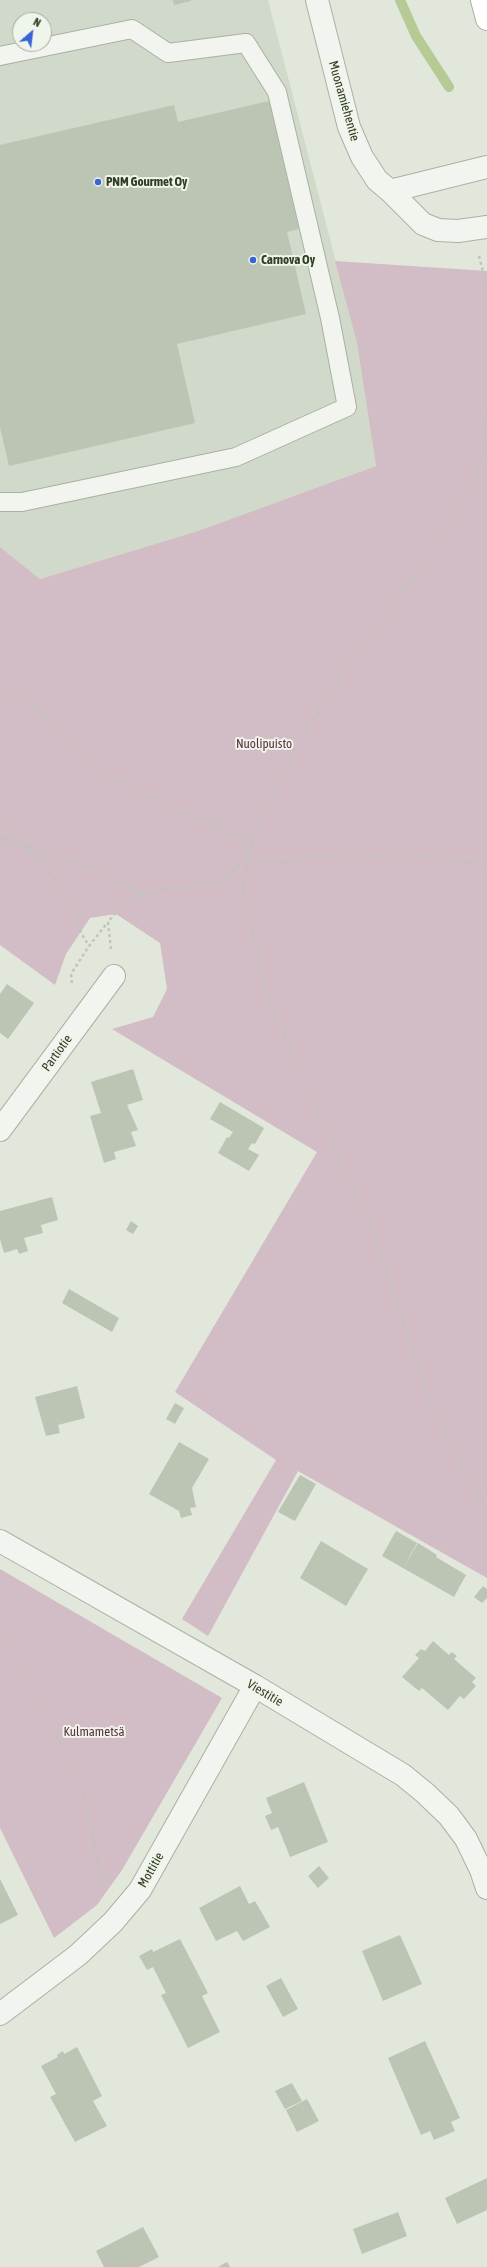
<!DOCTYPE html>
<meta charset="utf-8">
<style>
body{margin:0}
#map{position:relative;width:487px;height:2267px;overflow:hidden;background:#e2e7dc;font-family:"Asap Condensed",sans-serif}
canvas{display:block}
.north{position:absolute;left:12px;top:12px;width:40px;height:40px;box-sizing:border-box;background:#f0f5eb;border:1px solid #a4ac9c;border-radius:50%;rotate:28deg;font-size:11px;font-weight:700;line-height:16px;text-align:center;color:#313e25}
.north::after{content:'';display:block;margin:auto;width:14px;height:18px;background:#3764d6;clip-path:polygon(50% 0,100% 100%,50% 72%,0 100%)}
</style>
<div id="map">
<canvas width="487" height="2267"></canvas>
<div class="north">N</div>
</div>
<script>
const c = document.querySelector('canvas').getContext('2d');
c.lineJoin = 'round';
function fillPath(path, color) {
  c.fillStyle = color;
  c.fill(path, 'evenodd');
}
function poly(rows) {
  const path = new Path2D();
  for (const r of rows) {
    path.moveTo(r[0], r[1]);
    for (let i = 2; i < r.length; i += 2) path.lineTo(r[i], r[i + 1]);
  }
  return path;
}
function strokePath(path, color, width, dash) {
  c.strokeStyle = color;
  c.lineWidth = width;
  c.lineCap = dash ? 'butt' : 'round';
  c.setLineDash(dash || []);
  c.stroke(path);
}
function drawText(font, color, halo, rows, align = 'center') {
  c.font = font + ' "Asap Condensed",sans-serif';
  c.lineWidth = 4;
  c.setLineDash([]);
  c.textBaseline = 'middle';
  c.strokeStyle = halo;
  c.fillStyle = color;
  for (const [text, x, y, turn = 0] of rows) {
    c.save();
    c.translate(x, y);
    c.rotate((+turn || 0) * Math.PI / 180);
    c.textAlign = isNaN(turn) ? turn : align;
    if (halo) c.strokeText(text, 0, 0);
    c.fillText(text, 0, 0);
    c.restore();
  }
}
fillPath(poly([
 [0,0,268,0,357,343,376,466,198,531,40,579,0,547],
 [20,20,44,20,44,44,20,44]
]), '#d1d9ca');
fillPath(poly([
 [335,261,487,271,487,1578,298,1471,208,1636,182,1619,276,1460,175,1392,317,1152,112,1029,153,1017,167,989,160,943,116,914,90,918,66,954,55,985,0,945,0,547,40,579,198,531,376,466,357,343],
 [0,1569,222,1698,122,1870,97,1905,54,1938,0,1828]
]), '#d2bcc5');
strokePath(poly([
 [400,0,416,36,449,87]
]), '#b5ca94', 10);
fillPath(poly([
 [173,0,191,0,191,1,174,5],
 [269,101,299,229,287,232,306,314,177,344,195,423,9,466,0,427,0,145,174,105,178,122],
 [7,984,34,1003,8,1039,0,1033,0,994],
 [133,1069,143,1100,127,1105,138,1130,131,1132,136,1146,114,1152,116,1159,104,1163,90,1116,101,1113,91,1082],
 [220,1102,264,1128,255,1144,252,1143,248,1149,259,1155,249,1171,218,1153,227,1137,229,1138,233,1132,210,1119],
 [52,1197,58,1220,41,1225,43,1233,24,1238,28,1251,19,1254,17,1249,4,1253,0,1239,0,1211],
 [131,1221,138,1226,133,1234,126,1230],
 [69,1289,119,1318,112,1332,62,1303],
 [77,1386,85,1418,58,1425,60,1433,46,1436,35,1397],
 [175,1403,184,1408,175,1424,166,1419],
 [179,1442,209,1459,192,1488,196,1507,190,1508,192,1515,181,1518,179,1511,149,1494],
 [300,1475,316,1484,295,1521,278,1512],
 [396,1531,417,1543,403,1568,382,1556],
 [321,1541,368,1569,346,1606,300,1578],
 [418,1543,437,1555,436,1557,466,1575,454,1597,403,1568],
 [483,1586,487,1589,487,1598,482,1603,474,1597],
 [433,1641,449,1655,452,1652,457,1656,454,1659,476,1678,472,1682,476,1686,464,1699,460,1696,448,1710,422,1688,419,1691,402,1677,419,1658,415,1655,421,1649,425,1651],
 [304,1782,328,1842,290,1857,278,1827,271,1830,265,1816,272,1813,266,1798],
 [319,1866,329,1878,318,1888,308,1876],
 [0,1879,18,1915,0,1924],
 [240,1886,249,1904,255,1901,270,1927,243,1941,237,1931,216,1941,199,1908],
 [400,1935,422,1984,383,2001,362,1951],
 [180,1939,208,1993,202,1996,220,2032,188,2048,161,1995,166,1993,153,1967,147,1970,139,1956,152,1949,153,1952],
 [281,1978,298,2009,283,2017,266,1986],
 [425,2041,460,2118,451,2122,455,2131,434,2140,430,2131,421,2135,388,2058],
 [77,2047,102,2096,93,2101,107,2126,75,2142,50,2097,56,2094,41,2066,58,2057,57,2055,63,2051,64,2054],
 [292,2083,302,2101,285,2109,275,2091],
 [307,2099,319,2121,297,2132,286,2110],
 [487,2178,487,2210,457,2224,445,2198],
 [398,2212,407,2236,362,2254,353,2229],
 [143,2227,159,2257,139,2267,104,2267,96,2251],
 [227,2262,230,2267,218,2267]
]), '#bcc4b3');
const lane = poly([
 [0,56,132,29,168,53,246,43,277,92,330,318,347,407,236,457,22,502,0,502]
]);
const street = poly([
 [317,0,349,127,362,157,377,180,390,191,423,224,438,230,458,231,487,227],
 [390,191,487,167],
 [0,1130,114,976],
 [0,1541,255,1686,403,1775,425,1793,449,1816,466,1839,481,1870,487,1888],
 [0,2014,78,1955,113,1922,140,1890,255,1686]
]);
const primary = poly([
 [482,0,487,19]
]);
strokePath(lane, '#a9b1a1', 20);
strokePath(street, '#a9b1a1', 24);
strokePath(primary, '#a8b39a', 24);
strokePath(poly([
 [479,256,487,288],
 [487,414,483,451,465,501,428,559,342,673,297,746,254,829,243,890,265,989,295,1062,369,1224,427,1389,462,1465,487,1509],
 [0,684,30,703,71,736,89,759,107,774,171,809,210,821,238,838,248,858,270,865,331,854,411,854,487,866],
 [0,812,15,833,65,891,81,933,89,946],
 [0,838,105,875,144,894],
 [111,949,108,922,126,900,150,892,220,880,248,858],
 [72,983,71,974,89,946,108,922],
 [0,1625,84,1792,103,1889]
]), '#c0c5ba', 2.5, [3, 3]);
strokePath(lane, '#f2f5ef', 18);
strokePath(street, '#f2f5ef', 22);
strokePath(primary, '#fff', 22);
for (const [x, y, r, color] of [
 [98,182,4,"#3764d6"],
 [253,260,4,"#3764d6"]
]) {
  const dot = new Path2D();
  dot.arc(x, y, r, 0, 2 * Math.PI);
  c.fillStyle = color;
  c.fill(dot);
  strokePath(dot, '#f0f5eb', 1.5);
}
drawText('13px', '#313e25', '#f0f5eb', [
 ["Muonamiehentie",344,101,74],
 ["Partiotie",57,1053,-54],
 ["Viestitie",265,1693,31],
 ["Mottitie",151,1870,-60]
]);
drawText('bold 13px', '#313e25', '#f0f5eb', [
 ["PNM Gourmet Oy",106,182],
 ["Carnova Oy",261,260]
], 'left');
drawText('13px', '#5b313f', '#f0f5eb', [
 ["Nuolipuisto",264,744],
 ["Kulmametsä",94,1732]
]);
</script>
